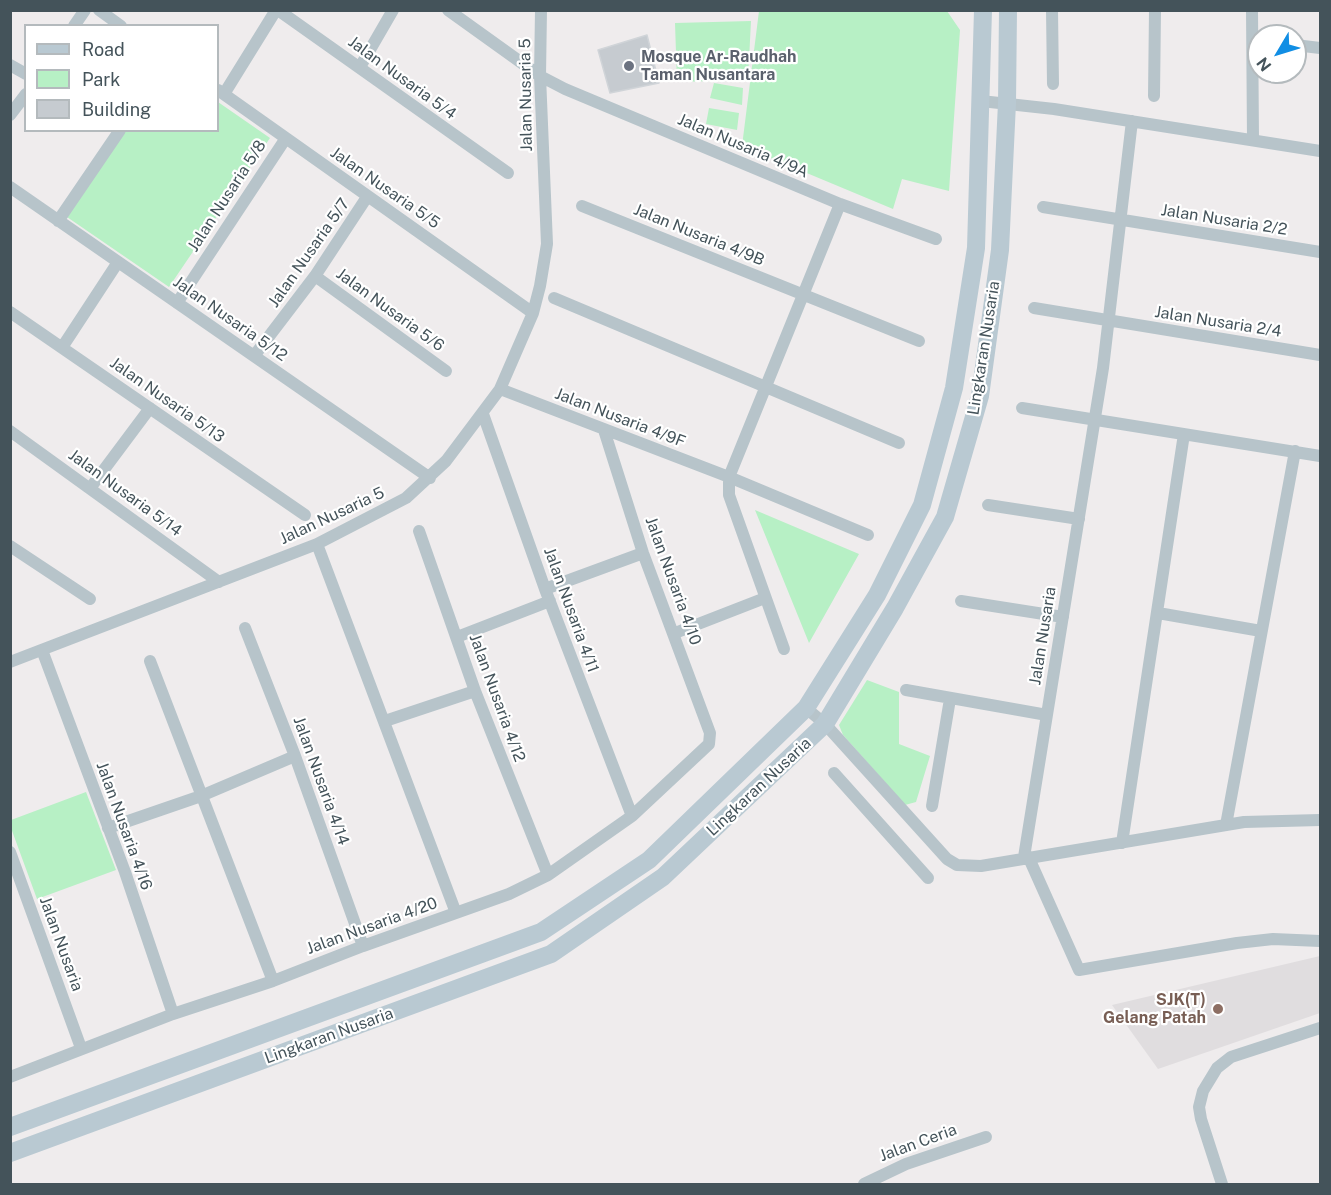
<!DOCTYPE html>
<style>
body{margin:0}
#map{position:relative;width:1331px;height:1195px;overflow:hidden;background:#efeced;font-family:"Public Sans",sans-serif}
canvas{display:block}
.frame{position:absolute;inset:0;border:12px solid #44535a;pointer-events:none}
.legend{position:absolute;left:24px;top:24px;width:195px;height:108px;box-sizing:border-box;background:#fff;border:2px solid #b4babd;margin:0;padding:8px 10px;list-style:none;font-size:18px;color:#44535a}
.legend li{display:flex;align-items:center;gap:12px;height:30px}
.legend b{width:30px;border:2px solid #b4babd}
.north{position:absolute;left:1247px;top:24px;width:60px;height:60px;box-sizing:border-box;background:#fff;border:2px solid #b4babd;border-radius:50%;rotate:232deg;font-size:16px;font-weight:700;line-height:24px;text-align:center;color:#44535a}
.north::after{content:'';display:block;margin:auto;width:21px;height:27px;background:#118ee4;clip-path:polygon(50% 0,100% 100%,50% 72%,0 100%)}
</style>
<div id="map">
<canvas width="1331" height="1195"></canvas>
<div class="frame"></div>
<ul class="legend">
<li><b style="height:8px;background:#b9c9d2"></b>Road</li>
<li><b style="height:16px;background:#b7f0c5"></b>Park</li>
<li><b style="height:16px;background:#c6cbd0"></b>Building</li>
</ul>
<div class="north">N</div>
</div>
<script>
const c = document.querySelector('canvas').getContext('2d');
c.lineJoin = 'round';
function fillPath(path, color) {
  c.fillStyle = color;
  c.fill(path, 'evenodd');
}
function poly(rows) {
  const path = new Path2D();
  for (const r of rows) {
    path.moveTo(r[0], r[1]);
    for (let i = 2; i < r.length; i += 2) path.lineTo(r[i], r[i + 1]);
  }
  return path;
}
function strokePath(path, color, width, dash) {
  c.strokeStyle = color;
  c.lineWidth = width;
  c.lineCap = dash ? 'butt' : 'round';
  c.setLineDash(dash || []);
  c.stroke(path);
}
function drawText(font, color, halo, rows, align = 'center') {
  c.font = font + ' "Public Sans",sans-serif';
  c.lineWidth = 4.5;
  c.setLineDash([]);
  c.textBaseline = 'middle';
  c.strokeStyle = halo;
  c.fillStyle = color;
  for (const [text, x, y, turn = 0] of rows) {
    c.save();
    c.translate(x, y);
    c.rotate((+turn || 0) * Math.PI / 180);
    c.textAlign = isNaN(turn) ? turn : align;
    if (halo) c.strokeText(text, 0, 0);
    c.fillText(text, 0, 0);
    c.restore();
  }
}
fillPath(poly([
 [1320,956,1320,1013,1158,1069,1112,1005]
]), '#e0dddf');
fillPath(poly([
 [759,11,947,11,960,30,949,191,902,179,893,209,742,146],
 [751,21,748,80,677,82,675,23],
 [714,83,743,88,742,105,710,98],
 [218,102,270,138,169,287,67,217,125,131,218,130],
 [709,108,739,113,737,130,706,124],
 [755,510,859,554,809,643],
 [867,680,899,692,899,744,930,756,916,802,905,805,843,735,839,725],
 [86,792,116,870,37,899,11,828,11,820]
]), '#b7f0c5');
const building = poly([
 [647,35,659,83,610,93,598,50,647,35]
]);
fillPath(building, '#c6cbd0');
strokePath(building, '#d0d4d8', 1.5);
strokePath(poly([
 [99,10,121,26],
 [278,10,508,173],
 [448,10,540,76,565,89,840,204,936,239],
 [1052,10,1053,84],
 [1252,10,1253,140],
 [74,26,85,10],
 [1295,45,1320,48],
 [10,65,26,74],
 [360,67,393,10],
 [218,90,533,313],
 [224,94,276,10],
 [1154,96,1155,10],
 [981,101,1054,109,1320,151],
 [10,115,26,94],
 [10,187,430,478],
 [582,206,919,341],
 [1043,207,1320,252],
 [58,221,120,130],
 [315,276,446,371],
 [554,298,899,443],
 [177,303,286,138],
 [1034,308,1320,355],
 [10,312,305,515],
 [63,346,118,262],
 [254,356,315,276,367,197],
 [500,389,729,477,868,535],
 [1022,408,1320,456],
 [483,414,545,589,632,816],
 [10,431,219,582],
 [91,487,150,408],
 [988,505,1079,519],
 [419,531,475,691,548,875],
 [317,544,456,913],
 [10,546,90,599],
 [545,589,643,553],
 [961,601,1063,617],
 [1158,613,1261,631],
 [245,628,295,756,363,946],
 [675,633,765,598],
 [457,637,550,601],
 [784,649,729,495,729,477,840,204],
 [42,650,125,872,173,1014],
 [150,661,273,981],
 [10,662,317,544,406,498,446,461,500,389,533,313,540,286,547,244,540,76,541,10],
 [906,690,1047,715],
 [806,708,825,724,947,859,957,865,981,866,1244,822,1320,820],
 [385,721,475,691],
 [834,773,928,878],
 [932,806,950,699],
 [1226,825,1295,451],
 [108,828,201,796,295,756],
 [1122,843,1184,434],
 [10,852,81,1048],
 [1028,856,1079,970,1237,943,1273,939,1320,941],
 [1024,857,1103,368,1132,121],
 [10,1077,173,1014,273,981,363,946,509,894,548,875,632,816,709,744,710,733,643,553,604,430],
 [864,1184,906,1164,986,1137],
 [1222,1184,1201,1119,1199,1107,1203,1091,1217,1068,1231,1057,1320,1028]
]), '#b7c4ca', 12);
strokePath(poly([
 [10,1127,541,932,649,860,806,708,877,595,922,505,954,388,976,248,983,10],
 [10,1153,551,954,663,877,825,724,895,608,945,517,980,396,1000,250,1007,103,1008,10]
]), '#b9c9d2', 18);
for (const [x, y, r, color] of [
 [629,66,6,"#6b7280"],
 [1218,1009,6,"#8d6e63"]
]) {
  const dot = new Path2D();
  dot.arc(x, y, r, 0, 2 * Math.PI);
  c.fillStyle = color;
  c.fill(dot);
  strokePath(dot, '#fff', 2);
}
drawText('bold 16px', '#5b616d', '#fff', [
 ["Mosque Ar-Raudhah",641,57],
 ["Taman Nusantara",641,75]
], 'left');
drawText('16px', '#44535a', '#fff', [
 ["Jalan Nusaria 5/4",402,78,36],
 ["Jalan Nusaria 5",526,95,-91],
 ["Jalan Nusaria 4/9A",743,146,23],
 ["Jalan Nusaria 5/5",385,188,35],
 ["Jalan Nusaria 5/8",227,196,-57],
 ["Jalan Nusaria 2/2",1224,220,9],
 ["Jalan Nusaria 4/9B",699,235,22],
 ["Jalan Nusaria 5/7",309,253,-55],
 ["Jalan Nusaria 5/6",390,310,36],
 ["Jalan Nusaria 5/12",230,319,35],
 ["Jalan Nusaria 2/4",1218,322,9],
 ["Lingkaran Nusaria",984,348,-81],
 ["Jalan Nusaria 5/13",167,400,35],
 ["Jalan Nusaria 4/9F",620,418,21],
 ["Jalan Nusaria 5/14",125,493,36],
 ["Jalan Nusaria 5",332,516,-25],
 ["Jalan Nusaria 4/10",673,581,70],
 ["Jalan Nusaria 4/11",571,610,70],
 ["Jalan Nusaria",1043,636,-81],
 ["Jalan Nusaria 4/12",497,698,70],
 ["Jalan Nusaria 4/14",321,781,70],
 ["Lingkaran Nusaria",759,787,-43],
 ["Jalan Nusaria 4/16",124,826,70],
 ["Jalan Nusaria 4/20",372,926,-20],
 ["Jalan Nusaria",61,944,70],
 ["Lingkaran Nusaria",329,1036,-20],
 ["Jalan Ceria",918,1143,-20]
]);
drawText('bold 16px', '#785e54', '#fff', [
 ["SJK(T)",1206,1000],
 ["Gelang Patah",1206,1018]
], 'right');
</script>
